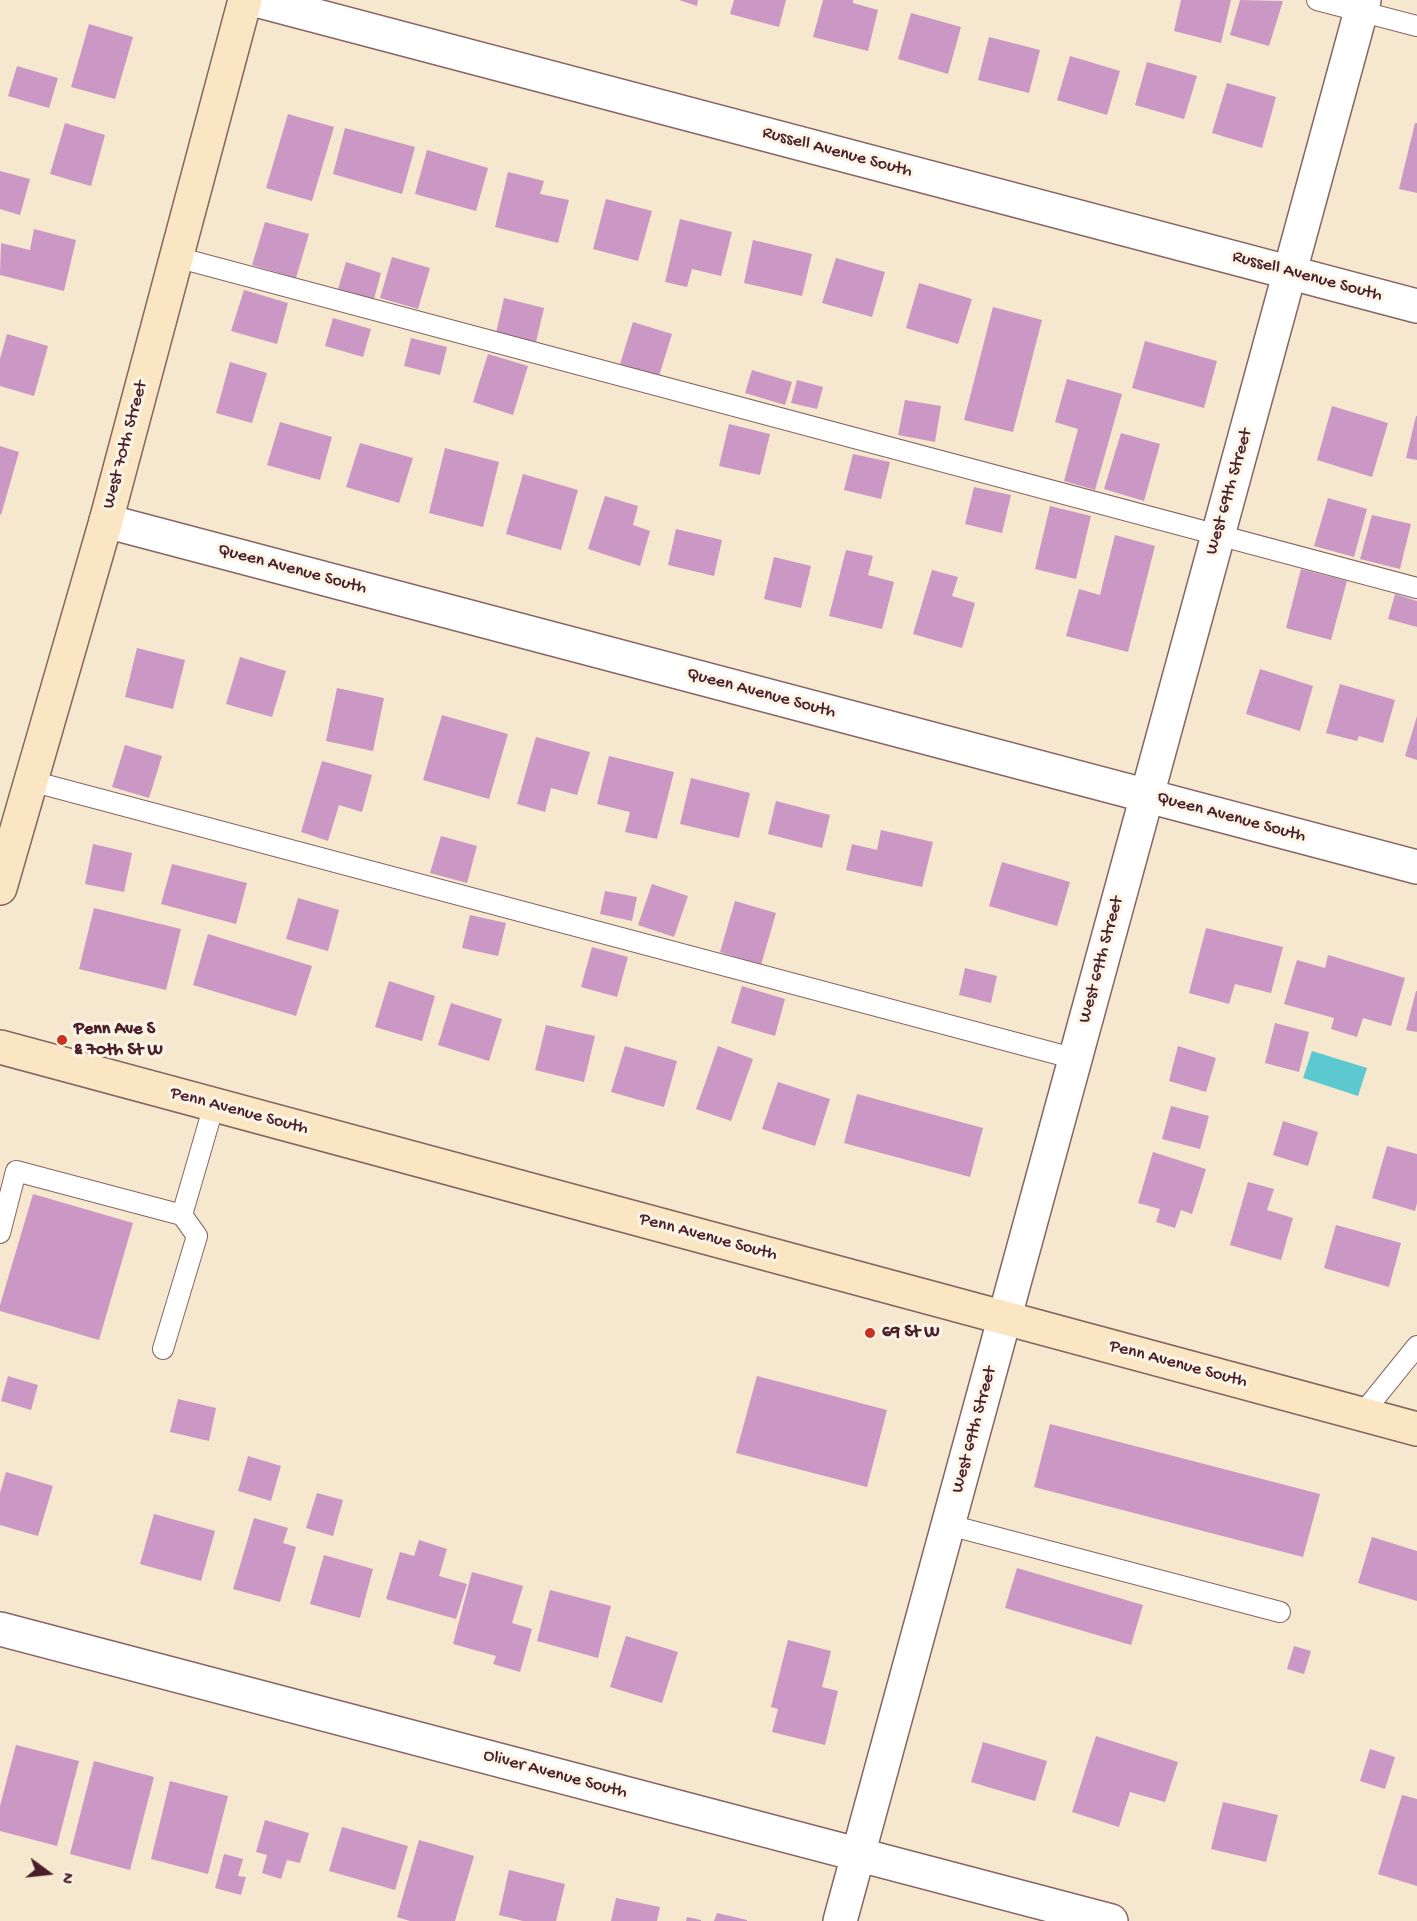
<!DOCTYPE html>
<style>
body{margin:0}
#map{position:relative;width:1417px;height:1921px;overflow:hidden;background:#f5e8ce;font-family:"Gochi Hand",sans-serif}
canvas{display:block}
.north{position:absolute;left:18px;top:1843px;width:60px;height:60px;-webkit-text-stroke:4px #fcf5e5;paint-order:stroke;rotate:105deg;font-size:16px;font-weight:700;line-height:24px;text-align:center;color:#4a1f2b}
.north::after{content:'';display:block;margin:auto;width:21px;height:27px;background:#4a1f2b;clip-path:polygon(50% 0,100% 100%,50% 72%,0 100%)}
</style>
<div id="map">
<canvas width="1417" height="1921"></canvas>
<div class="north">N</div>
</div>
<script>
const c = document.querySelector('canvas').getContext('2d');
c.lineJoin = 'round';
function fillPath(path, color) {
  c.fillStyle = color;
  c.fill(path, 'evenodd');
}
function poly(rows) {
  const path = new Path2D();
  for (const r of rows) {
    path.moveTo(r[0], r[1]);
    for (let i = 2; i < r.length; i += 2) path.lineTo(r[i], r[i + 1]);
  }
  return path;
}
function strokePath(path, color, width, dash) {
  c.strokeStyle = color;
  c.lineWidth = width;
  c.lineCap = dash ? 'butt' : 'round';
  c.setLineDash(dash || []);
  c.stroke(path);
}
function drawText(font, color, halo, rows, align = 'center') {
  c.font = font + ' "Gochi Hand",sans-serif';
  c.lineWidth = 6;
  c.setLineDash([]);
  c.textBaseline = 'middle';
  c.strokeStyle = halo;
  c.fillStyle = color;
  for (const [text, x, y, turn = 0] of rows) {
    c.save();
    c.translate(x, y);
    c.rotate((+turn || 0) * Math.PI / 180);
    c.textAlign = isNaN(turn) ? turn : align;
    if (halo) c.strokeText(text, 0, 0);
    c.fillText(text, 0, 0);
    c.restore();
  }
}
fillPath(poly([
 [1312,1051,1367,1068,1358,1096,1303,1078]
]), '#5cc9d0');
fillPath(poly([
 [679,0,698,0,697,6],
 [734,0,786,0,779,27,730,14],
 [823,0,853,0,853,3,878,10,868,51,813,37],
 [1181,0,1231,0,1221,43,1174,31],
 [1240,0,1283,1,1269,46,1230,35],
 [911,13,961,27,948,74,898,59],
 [89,24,133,37,115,99,71,87],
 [989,37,1040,50,1029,93,978,80],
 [1070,56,1120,71,1107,115,1057,100],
 [1147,62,1197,76,1184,119,1135,105],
 [17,66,58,78,49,108,8,96],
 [1227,83,1276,97,1262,148,1212,133],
 [288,114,334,127,312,201,266,188],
 [65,123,105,135,91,186,50,174],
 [1415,123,1417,123,1417,193,1399,189],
 [345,128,415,147,402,194,333,174],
 [427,150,488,168,476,211,415,194],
 [0,171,30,179,20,215,0,209],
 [508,172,544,181,540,194,569,200,558,243,495,227],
 [606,199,652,211,638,261,593,249],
 [680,219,732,232,721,276,692,269,687,287,665,282],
 [265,222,309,234,296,278,252,265],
 [34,229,76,240,64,291,0,275,1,243,30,250],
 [753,240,812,254,802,296,744,283],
 [392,257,430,268,418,309,380,298],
 [836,258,885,272,872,317,822,303],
 [346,262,381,273,374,299,338,289],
 [919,283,972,299,958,344,906,328],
 [244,290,288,303,277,344,231,331],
 [504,298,544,308,536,342,496,333],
 [993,307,1042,320,1013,432,964,420],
 [333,318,371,329,363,357,325,346],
 [633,322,672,334,659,376,620,364],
 [7,334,48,346,34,396,0,386,0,359],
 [411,338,447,347,440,375,404,366],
 [1145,341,1217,361,1204,408,1132,388],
 [488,354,528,366,513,415,473,402],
 [230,362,267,373,252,423,216,413],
 [752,370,792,382,785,405,745,393],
 [1067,379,1122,394,1095,490,1064,481,1078,429,1055,422],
 [797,380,823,387,817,409,791,403],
 [905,400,941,406,935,442,898,435],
 [1332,406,1388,423,1372,477,1317,460],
 [1416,416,1417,416,1417,460,1406,458],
 [280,422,332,437,320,480,267,465],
 [729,424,770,434,760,475,719,466],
 [1121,433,1160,444,1144,501,1104,489],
 [360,443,413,458,399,503,346,487],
 [0,446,19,452,1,515,0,514],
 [445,448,499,462,483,527,429,513],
 [853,454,890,462,881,499,844,490],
 [523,474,578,490,561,550,506,534],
 [974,487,1011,495,1002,533,965,524],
 [605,496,638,506,633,525,650,531,640,566,588,549],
 [1328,498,1367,509,1354,557,1314,546],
 [1050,506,1091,516,1076,579,1035,569],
 [1372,515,1411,524,1400,569,1360,559],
 [676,529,722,540,714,576,668,565],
 [1115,535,1155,546,1128,652,1066,636,1079,589,1100,595],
 [846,550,873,556,868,575,894,582,882,629,829,616],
 [774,557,811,566,801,608,764,599],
 [1301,569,1347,581,1331,640,1286,628],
 [932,570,958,577,952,596,975,603,962,648,913,634],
 [1395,594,1417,601,1417,627,1388,619],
 [137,648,185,660,173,709,125,697],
 [240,657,286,671,272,717,226,704],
 [1260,669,1313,686,1300,731,1246,714],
 [1340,684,1395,700,1383,743,1359,736,1357,741,1326,733],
 [337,688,384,698,373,751,326,741],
 [442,715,508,734,489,799,423,780],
 [1417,716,1417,760,1405,756],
 [536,737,590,752,577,795,551,788,545,812,517,804],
 [125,745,162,756,149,798,112,787],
 [609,756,674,772,657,839,625,832,630,812,597,804],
 [322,761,372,775,362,812,339,805,328,841,301,832],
 [691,778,750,793,739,838,680,824],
 [776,801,830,815,822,848,768,834],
 [881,830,933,842,922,887,846,870,852,844,877,850],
 [441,836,477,846,467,883,430,873],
 [93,844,132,853,124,892,85,884],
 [1002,862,1070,882,1057,926,989,906],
 [172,864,247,883,236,924,161,904],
 [652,884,688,896,674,937,638,925],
 [605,891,637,897,632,921,600,914],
 [298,898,339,910,328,951,286,939],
 [735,901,776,913,761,965,720,952],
 [94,908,181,929,166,990,79,969],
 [470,915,506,923,498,956,462,948],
 [1206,928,1283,947,1271,993,1235,984,1229,1004,1189,993],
 [208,934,312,966,296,1016,193,985],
 [592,947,628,957,617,997,581,987],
 [1328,955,1405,978,1391,1026,1363,1018,1357,1037,1331,1029,1334,1018,1284,1004,1297,960,1325,968],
 [965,968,997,976,991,1003,959,995],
 [389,981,435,996,422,1041,375,1027],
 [742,986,785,999,775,1036,731,1023],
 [1416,991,1417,991,1417,1032,1406,1030],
 [451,1003,502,1019,489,1061,438,1045],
 [1275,1023,1309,1032,1299,1072,1265,1063],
 [546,1025,595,1036,584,1082,535,1070],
 [625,1046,677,1061,664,1107,611,1092],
 [718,1046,753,1059,731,1121,696,1109],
 [1178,1046,1216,1058,1206,1092,1169,1081],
 [778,1082,830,1099,815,1146,762,1129],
 [857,1094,983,1128,970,1177,844,1143],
 [1171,1106,1209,1116,1200,1149,1162,1139],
 [1283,1121,1318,1132,1308,1166,1273,1155],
 [1387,1146,1417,1154,1417,1203,1415,1211,1372,1198],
 [1153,1152,1206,1169,1192,1214,1181,1210,1175,1228,1156,1222,1160,1209,1138,1203],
 [1248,1182,1274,1189,1267,1210,1293,1218,1281,1260,1230,1245],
 [33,1194,133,1223,99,1340,0,1311,0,1305],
 [1336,1225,1401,1243,1389,1287,1324,1268],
 [8,1376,38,1385,31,1410,1,1401],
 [757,1376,887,1410,867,1487,736,1453],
 [178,1399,216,1408,209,1441,170,1432],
 [1050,1424,1320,1494,1303,1557,1034,1487],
 [248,1456,281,1466,271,1501,238,1491],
 [6,1472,53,1486,38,1536,0,1525,0,1493],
 [317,1493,343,1500,333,1536,306,1528],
 [154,1514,215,1531,201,1581,140,1564],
 [254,1518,288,1528,283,1543,296,1547,280,1602,233,1589],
 [1372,1537,1417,1551,1417,1601,1358,1583],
 [419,1540,447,1549,439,1576,467,1584,456,1619,386,1599,400,1552,414,1556],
 [324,1555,373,1569,360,1618,310,1604],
 [1017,1568,1143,1605,1131,1645,1005,1608],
 [472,1572,523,1586,512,1623,532,1629,520,1672,493,1664,496,1656,453,1644],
 [550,1590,611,1606,598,1658,537,1641],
 [626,1636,678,1652,662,1703,610,1687],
 [788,1640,831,1651,822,1687,838,1691,825,1745,772,1732,778,1709,771,1707],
 [1294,1646,1311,1651,1304,1674,1287,1669],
 [1096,1736,1178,1762,1165,1802,1130,1792,1119,1827,1072,1812],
 [983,1742,1047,1761,1035,1801,971,1782],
 [16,1745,79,1761,57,1846,0,1831,0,1806],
 [1370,1749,1395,1757,1385,1789,1360,1781],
 [94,1761,154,1777,130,1870,70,1854],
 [170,1781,228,1796,208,1874,151,1859],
 [1402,1795,1417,1799,1417,1886,1378,1874],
 [1223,1802,1278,1815,1266,1862,1211,1849],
 [265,1820,309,1833,300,1863,287,1860,281,1879,262,1873,267,1855,256,1852],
 [342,1827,408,1846,395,1890,329,1871],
 [419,1840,474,1856,455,1921,410,1921,397,1917],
 [224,1854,243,1859,238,1876,246,1877,241,1895,215,1888],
 [509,1870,565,1884,556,1921,523,1921,499,1915],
 [616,1898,660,1907,657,1921,611,1921],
 [717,1913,747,1920,747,1921,714,1921],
 [687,1917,701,1920,701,1921,686,1921]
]), '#cb98c5');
const lane = poly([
 [1317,0,1417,26],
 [176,257,1417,588],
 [31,781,1076,1059],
 [0,1233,16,1171,182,1215,214,1105],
 [163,1349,197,1236,182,1215],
 [1362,1414,1417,1346],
 [949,1525,1280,1612]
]);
const street = poly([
 [256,0,1417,306],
 [106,521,1417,867],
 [0,1629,1111,1921],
 [840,1921,1364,0]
]);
const secondary = poly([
 [0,888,106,521,245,0],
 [0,1047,1417,1429]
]);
strokePath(lane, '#866564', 22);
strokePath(street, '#866564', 36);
strokePath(secondary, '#866564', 36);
strokePath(lane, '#fff', 20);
strokePath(street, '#fff', 33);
strokePath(secondary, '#fbe6c4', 33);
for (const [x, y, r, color] of [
 [62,1040,6,"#c8321e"],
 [870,1333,6,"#c8321e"]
]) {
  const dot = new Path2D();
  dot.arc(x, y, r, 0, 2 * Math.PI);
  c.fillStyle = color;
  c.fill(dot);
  strokePath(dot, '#fcf5e5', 2);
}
drawText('18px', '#4a1f2b', '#fcf5e5', [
 ["Russell Avenue South",837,153,15],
 ["Russell Avenue South",1307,277,15],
 ["West 70th Street",126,445,-75],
 ["West 69th Street",1230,492,-74],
 ["Queen Avenue South",292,570,15],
 ["Queen Avenue South",761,694,15],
 ["Queen Avenue South",1231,818,15],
 ["West 69th Street",1102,960,-75],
 ["Penn Avenue South",239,1112,15],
 ["Penn Avenue South",708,1238,15],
 ["Penn Avenue South",1178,1365,15],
 ["West 69th Street",975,1430,-75],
 ["Oliver Avenue South",555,1775,15]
]);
drawText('bold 18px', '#4a1f2b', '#fcf5e5', [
 ["Penn Ave S",74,1030],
 ["& 70th St W",74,1051],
 ["69 St W",882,1333]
], 'left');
</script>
